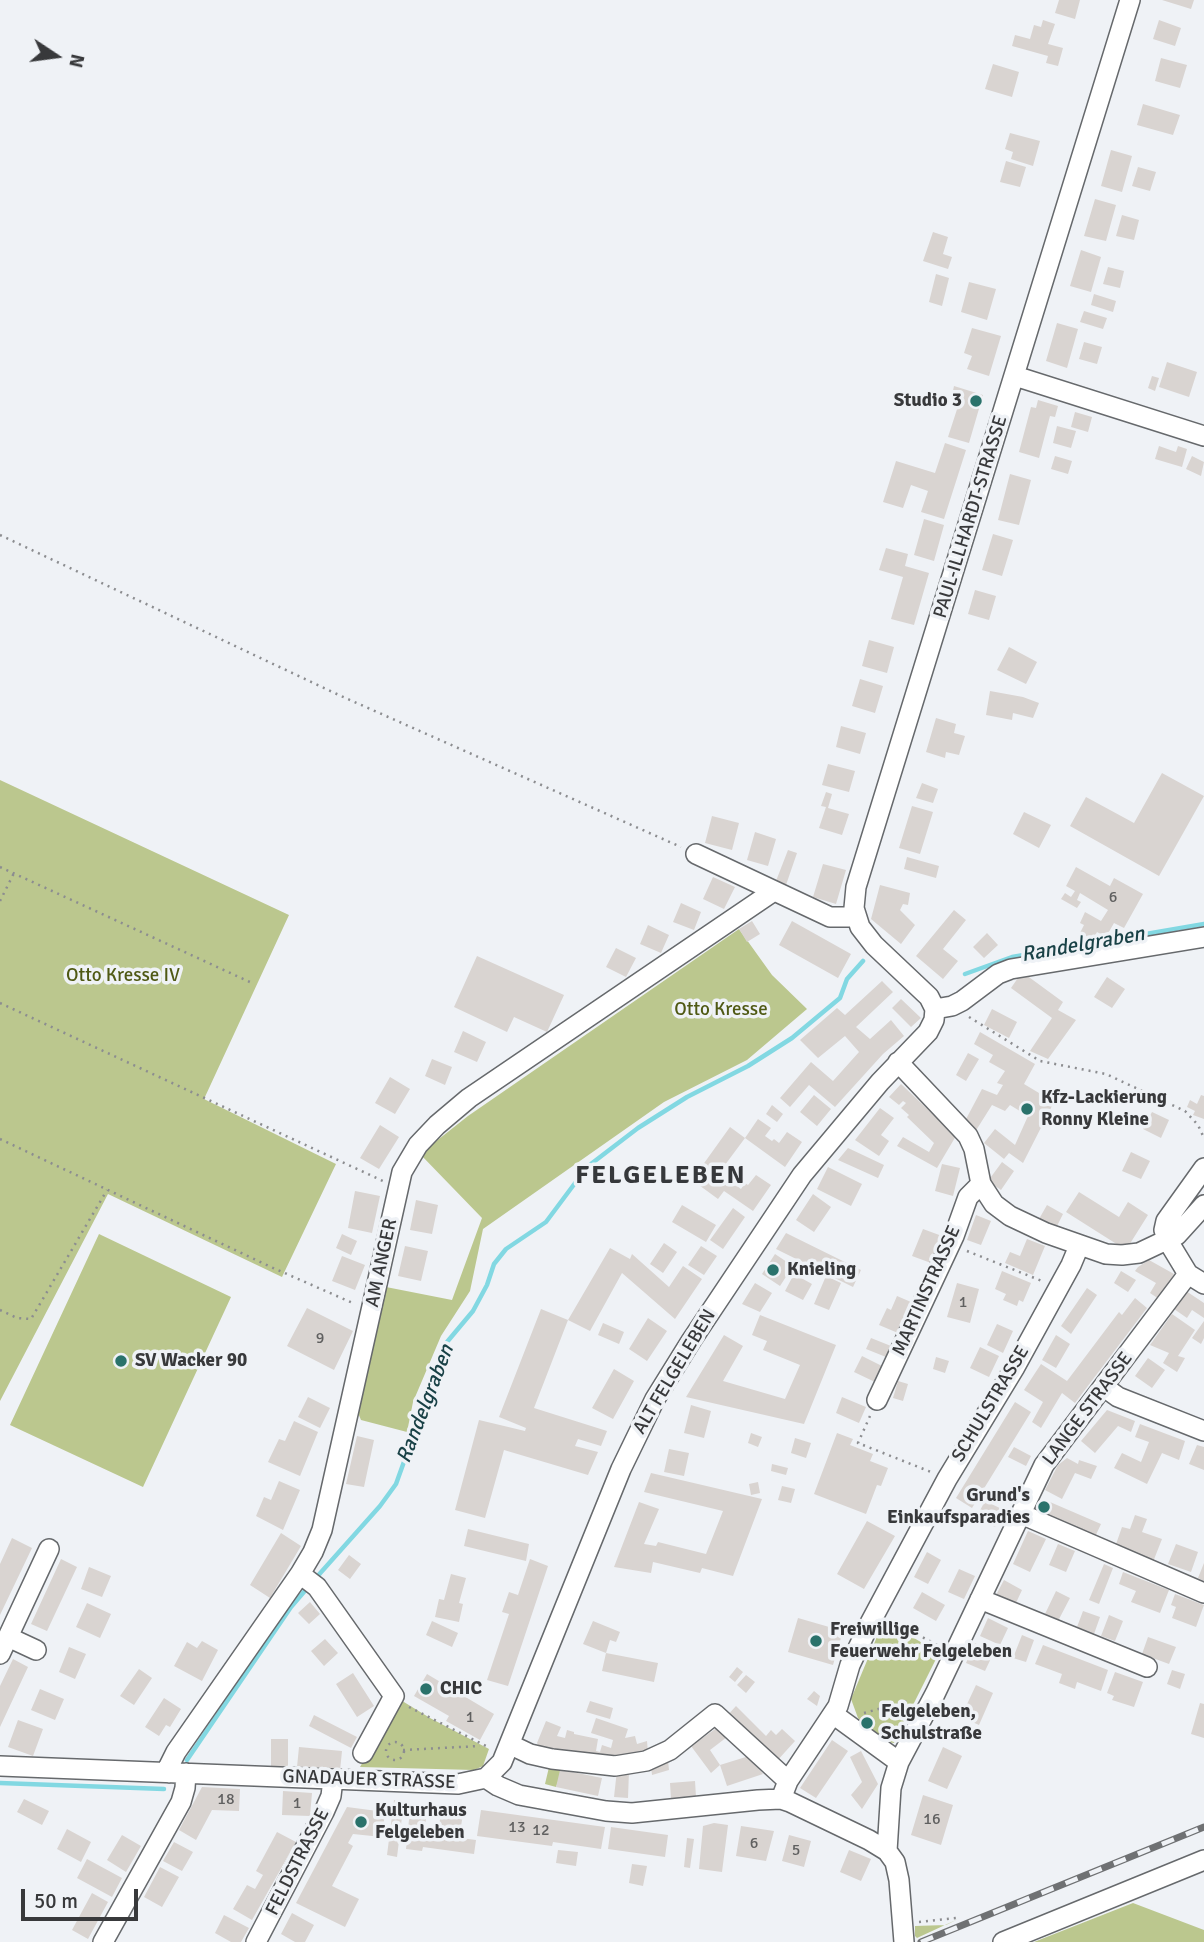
<!DOCTYPE html>
<meta charset="utf-8">
<style>
body{margin:0}
#map{position:relative;width:1204px;height:1942px;overflow:hidden;background:#eff2f6;font-family:Signika,sans-serif}
canvas{display:block}
.north{position:absolute;left:21px;top:21px;width:70px;height:70px;-webkit-text-stroke:5px #eff2f6;paint-order:stroke;rotate:103deg;font-size:19px;font-weight:700;line-height:28px;text-align:center;color:#38393b}
.north::after{content:'';display:block;margin:auto;width:24px;height:32px;background:#38393b;clip-path:polygon(50% 0,100% 100%,50% 72%,0 100%)}
.scale{position:absolute;left:21px;top:1889px;width:117px;height:32px;box-sizing:border-box;border:4px solid #38393b;border-top:0;padding-left:9px;font-size:21px;line-height:24px;white-space:nowrap;color:#38393b;-webkit-text-stroke:5px #eff2f6;paint-order:stroke}
</style>
<div id="map">
<canvas width="1204" height="1942"></canvas>
<div class="north">N</div>
<div class="scale">50 m</div>
</div>
<script>
const c = document.querySelector('canvas').getContext('2d');
c.lineJoin = 'round';
function fillPath(path, color) {
  c.fillStyle = color;
  c.fill(path, 'evenodd');
}
function poly(rows) {
  const path = new Path2D();
  for (const r of rows) {
    if (r.length === 3) {
      path.moveTo(r[0] + r[2], r[1]);
      path.arc(r[0], r[1], r[2], 0, 2 * Math.PI);
      continue;
    }
    path.moveTo(r[0], r[1]);
    for (let i = 2; i < r.length; i += 2) path.lineTo(r[i], r[i + 1]);
  }
  return path;
}
function strokePath(path, color, width, dash) {
  c.strokeStyle = color;
  c.lineWidth = width;
  c.lineCap = dash ? 'butt' : 'round';
  c.setLineDash(dash || []);
  c.stroke(path);
}
function drawText(font, color, halo, rows, align = 'center') {
  c.font = font + ' Signika,sans-serif';
  c.lineWidth = 7;
  c.setLineDash([]);
  c.textBaseline = 'middle';
  c.strokeStyle = halo;
  c.fillStyle = color;
  for (const [text, x, y, turn = 0] of rows) {
    c.save();
    c.translate(x, y);
    c.rotate((+turn || 0) * Math.PI / 180);
    c.textAlign = isNaN(turn) ? turn : align;
    if (halo) c.strokeText(text, 0, 0);
    c.fillText(text, 0, 0);
    c.restore();
  }
}
fillPath(poly([
 [0,780,289,915,204,1099,336,1164,282,1277,108,1194,0,1401],
 [739,929,772,975,807,1009,747,1060,664,1102,483,1229,470,1291,441,1336,413,1402,407,1432,361,1420,356,1408,386,1287,452,1300,482,1218,420,1154,468,1116],
 [99,1234,231,1297,143,1487,10,1425],
 [884,1620,939,1653,894,1743,880,1741,858,1718,851,1699],
 [399,1699,430,1718,489,1749,483,1766,474,1770,360,1767],
 [550,1763,565,1764,556,1787,545,1784],
 [1133,1903,1204,1930,1204,1942,1034,1942],
 [958,1919,917,1938,915,1936,915,1926,946,1925]
]), '#bbc78e');
strokePath(poly([
 [965,974,1012,957,1204,924],
 [315,1579,380,1506,396,1484,447,1342,473,1311,487,1285,494,1264,506,1249,546,1222,587,1167,638,1128,687,1097,748,1066,792,1038,840,998,847,979,863,961],
 [187,1760,291,1607,309,1586],
 [0,1783,164,1789]
]), '#82d8e2', 4.5);
fillPath(poly([
 [1059,0,1080,0,1075,19,1055,13],
 [1162,0,1194,0,1191,9],
 [1043,20,1055,24,1048,44,1063,48,1058,66,1046,63,1048,56,1012,46,1015,35,1030,39,1034,25,1041,27],
 [1159,20,1181,28,1175,46,1153,39],
 [1161,58,1187,65,1180,88,1155,81],
 [993,64,1019,72,1012,97,985,89],
 [1143,104,1180,115,1173,135,1137,125],
 [1010,133,1040,141,1033,166,1011,159,1013,152,1005,149],
 [1111,150,1132,156,1122,192,1101,186],
 [1006,161,1026,167,1020,187,1000,182],
 [1138,167,1156,172,1150,191,1132,186],
 [1095,199,1116,205,1106,241,1084,236],
 [1122,215,1139,220,1134,240,1116,236],
 [933,232,948,237,943,254,952,257,948,269,923,261],
 [1081,250,1101,257,1091,292,1070,286],
 [1108,267,1124,271,1120,288,1103,284],
 [936,274,949,278,942,306,929,302],
 [969,282,996,289,987,320,961,312],
 [1094,294,1116,301,1113,312,1091,305],
 [1084,311,1107,318,1103,329,1080,322],
 [1057,323,1078,329,1067,368,1046,361],
 [972,328,1001,336,989,376,967,369,972,356,964,353],
 [1084,342,1102,347,1097,364,1079,359],
 [1167,362,1197,372,1189,397,1159,387],
 [1152,376,1159,378,1155,391,1148,388],
 [954,386,983,395,969,443,948,437,961,397,952,395],
 [1038,400,1058,406,1055,417,1050,416,1039,458,1019,452,1031,407,1036,408],
 [1075,412,1092,417,1088,432,1071,427],
 [1057,426,1076,431,1071,448,1053,443],
 [945,443,966,450,944,519,921,512,928,491,911,485,903,508,883,502,896,461,935,473],
 [1159,446,1176,452,1178,446,1187,449,1182,467,1155,459],
 [1055,456,1072,461,1068,474,1051,469],
 [1192,456,1204,462,1201,476,1186,469],
 [1010,474,1031,480,1019,525,998,520],
 [924,519,944,525,934,561,914,555],
 [993,534,1013,540,1002,576,982,570],
 [886,548,908,554,905,566,929,573,914,625,891,619,903,577,879,570],
 [975,590,996,596,989,620,968,614],
 [869,640,894,647,887,673,862,666],
 [1009,647,1037,662,1026,684,997,670],
 [860,679,883,686,875,713,852,706],
 [990,691,1023,697,1039,703,1033,718,1013,713,1012,720,986,715],
 [936,718,956,724,954,733,965,736,959,755,946,752,945,758,926,752],
 [841,726,866,733,860,754,836,747],
 [828,764,855,771,849,792,822,785],
 [1162,773,1204,796,1159,876,1070,826,1086,797,1134,823],
 [922,783,938,789,933,803,916,798],
 [826,792,832,794,828,808,849,814,842,835,819,828,826,807,821,806],
 [912,806,933,812,920,854,899,848],
 [1024,812,1051,825,1039,848,1013,834],
 [712,816,739,823,732,850,705,843],
 [755,832,776,839,768,866,747,860],
 [788,850,797,853,786,885,776,881],
 [907,857,939,866,936,878,904,869],
 [823,864,846,870,836,904,813,897],
 [1076,867,1110,886,1114,878,1143,894,1124,928,1114,923,1106,937,1097,932,1093,940,1080,933,1084,925,1080,923,1085,912,1101,921,1108,910,1080,893,1077,900,1081,902,1077,908,1061,899,1065,893,1071,897,1075,891,1066,886],
 [713,877,735,887,724,909,703,899],
 [880,885,910,893,908,905,903,904,900,910,915,925,901,944,871,919],
 [681,903,701,912,694,930,673,922],
 [954,910,966,920,943,949,958,961,943,979,916,956],
 [752,921,760,934,747,942,739,929],
 [792,921,851,954,838,978,779,945],
 [648,925,669,935,661,953,640,944],
 [987,933,998,945,984,958,973,947],
 [616,948,636,958,626,977,606,967],
 [477,956,564,995,547,1032,514,1017,507,1032,454,1007],
 [1022,972,1063,1002,1058,1010,1076,1020,1048,1059,1030,1051,1052,1018,1011,988],
 [1107,977,1125,989,1112,1008,1094,997],
 [882,981,893,992,856,1027,870,1039,891,1020,904,1036,883,1054,835,1107,809,1085,790,1107,780,1098,811,1062,833,1081,859,1052,845,1036,818,1058,800,1040,837,1008,845,1015],
 [901,999,921,1018,911,1027,892,1008],
 [992,1009,1017,1022,1009,1038,984,1025],
 [463,1031,486,1042,477,1062,454,1052],
 [980,1032,1035,1064,1024,1084,1054,1102,1023,1163,1009,1153,1004,1159,984,1143,995,1129,1015,1145,1028,1116,1010,1105,1005,1111,992,1105,975,1132,965,1121,982,1089,997,1095,1003,1085,997,1083,1005,1071,989,1062,993,1055,974,1044],
 [968,1053,979,1059,966,1081,956,1075],
 [432,1059,452,1067,445,1085,425,1076],
 [390,1077,410,1089,395,1114,375,1103],
 [901,1084,956,1136,937,1168,897,1146,903,1137,929,1152,934,1143,907,1117,909,1115,901,1108,906,1103,903,1101,899,1105,889,1097],
 [814,1095,831,1109,817,1126,800,1112],
 [1201,1095,1204,1096,1204,1119,1193,1115,1195,1111,1187,1107,1190,1100,1197,1104],
 [772,1105,783,1114,777,1122,766,1114],
 [880,1108,894,1118,881,1135,889,1141,879,1156,855,1140],
 [1152,1112,1169,1120,1161,1138,1143,1129],
 [758,1119,771,1128,765,1136,772,1141,774,1139,779,1143,787,1132,802,1142,785,1167,745,1138],
 [380,1125,399,1137,379,1169,360,1158],
 [730,1127,745,1138,719,1173,741,1189,745,1183,748,1185,756,1175,771,1185,753,1211,724,1191,718,1199,692,1180],
 [848,1148,884,1165,878,1178,838,1160],
 [1131,1152,1150,1161,1141,1179,1122,1171],
 [1002,1162,1014,1171,1001,1190,988,1181],
 [942,1164,960,1168,953,1196,935,1191],
 [828,1167,862,1184,851,1206,817,1189],
 [355,1191,380,1196,372,1233,348,1228],
 [1079,1192,1119,1217,1128,1202,1148,1215,1126,1250,1066,1212],
 [813,1194,831,1207,814,1232,796,1220],
 [416,1200,438,1205,432,1234,410,1230],
 [682,1205,716,1225,706,1242,672,1222],
 [1047,1205,1063,1214,1056,1228,1039,1219],
 [733,1208,745,1217,723,1249,710,1240],
 [976,1215,991,1221,981,1245,967,1240],
 [923,1229,942,1236,931,1263,912,1256],
 [786,1233,861,1270,853,1287,776,1249],
 [342,1234,357,1241,351,1255,336,1248],
 [1027,1239,1045,1246,1033,1275,1005,1263,1010,1252,1020,1256],
 [664,1243,677,1252,663,1273,650,1264],
 [405,1246,428,1251,421,1281,398,1276],
 [701,1246,717,1256,704,1275,688,1265],
 [610,1248,630,1259,632,1254,669,1287,683,1266,702,1279,675,1319,622,1273,590,1331,568,1320],
 [775,1254,793,1266,780,1286,762,1274],
 [342,1256,365,1265,355,1290,332,1281],
 [1149,1260,1174,1274,1159,1299,1150,1293,1156,1283,1135,1271,1138,1267],
 [1002,1271,1031,1283,1023,1302,1019,1300,1017,1306,1003,1300,1006,1294,995,1289],
 [1121,1271,1136,1280,1128,1292,1114,1283],
 [794,1274,812,1284,803,1300,785,1291],
 [826,1276,841,1283,829,1310,814,1304],
 [755,1283,772,1293,760,1312,742,1304],
 [957,1283,979,1289,970,1323,947,1317],
 [1087,1288,1097,1295,1071,1334,1061,1326],
 [1186,1291,1204,1303,1204,1318,1192,1310,1187,1318,1174,1309],
 [897,1296,911,1302,898,1333,879,1325,887,1308,891,1310],
 [1135,1298,1147,1308,1075,1403,1062,1393,1041,1428,1032,1422,1043,1402,1024,1390,1041,1364,1067,1381,1119,1312,1122,1315],
 [307,1308,353,1331,334,1370,287,1346],
 [541,1309,568,1320,534,1408,607,1431,601,1446,578,1439,575,1446,598,1452,588,1475,504,1450,485,1518,455,1510,479,1420,525,1431,526,1428,499,1417],
 [1172,1314,1195,1330,1178,1356,1185,1358,1177,1372,1163,1363,1169,1353,1150,1345],
 [760,1315,836,1345,804,1424,686,1397,724,1335,743,1346,723,1381,785,1399,800,1365,763,1350,767,1341,752,1335],
 [648,1318,667,1331,647,1361,629,1349],
 [1204,1321,1204,1338,1201,1344,1192,1338],
 [603,1323,624,1332,619,1344,598,1335],
 [997,1324,1013,1331,1003,1353,987,1345],
 [1056,1335,1070,1344,1056,1368,1042,1360],
 [871,1338,891,1346,886,1357,866,1349],
 [980,1347,999,1356,989,1377,970,1368],
 [862,1356,882,1366,875,1382,854,1372],
 [936,1357,949,1361,945,1373,933,1369],
 [1148,1358,1165,1370,1152,1388,1135,1376],
 [614,1369,634,1381,613,1419,592,1408],
 [898,1381,908,1384,903,1401,893,1398],
 [308,1397,330,1408,320,1428,298,1417],
 [842,1397,866,1407,859,1423,836,1413],
 [1015,1402,1031,1412,972,1508,956,1498],
 [691,1405,711,1411,704,1438,684,1433],
 [1107,1410,1135,1421,1131,1432,1118,1426,1095,1453,1081,1441],
 [294,1421,318,1432,300,1476,268,1462,279,1439,285,1441],
 [1140,1424,1185,1441,1179,1460,1162,1453,1147,1484,1114,1468,1122,1453,1141,1462,1149,1442,1135,1437],
 [751,1433,762,1437,758,1447,748,1443],
 [837,1433,853,1439,850,1445,873,1454,870,1461,888,1468,881,1486,877,1485,866,1514,814,1494],
 [357,1436,374,1440,364,1487,346,1484],
 [795,1438,811,1443,806,1458,791,1453],
 [1197,1445,1204,1447,1204,1470,1189,1464],
 [1014,1447,1031,1456,1026,1466,1008,1457],
 [669,1449,689,1453,684,1476,664,1472],
 [1067,1458,1078,1464,1079,1460,1097,1466,1091,1479,1075,1473,1062,1499,1045,1490,1058,1465],
 [772,1464,788,1468,786,1475,771,1471],
 [651,1473,762,1499,733,1576,702,1568,700,1573,653,1562,651,1573,614,1567,639,1502,659,1509,644,1544,656,1546,658,1542,706,1554,723,1511,644,1492],
 [279,1481,300,1490,283,1530,256,1516,264,1497,271,1500],
 [758,1482,760,1493,751,1495,749,1484],
 [782,1486,795,1489,791,1503,778,1500],
 [1043,1499,1101,1524,1094,1539,1037,1513],
 [985,1501,1004,1510,995,1527,976,1518],
 [1135,1515,1147,1519,1142,1532,1162,1539,1153,1562,1115,1547,1122,1527,1130,1529],
 [867,1521,895,1536,864,1589,837,1574],
 [468,1529,529,1544,526,1561,464,1546],
 [1028,1531,1046,1539,1030,1572,1013,1564],
 [281,1533,301,1546,270,1598,250,1585],
 [12,1538,32,1548,0,1615,0,1564],
 [1058,1544,1075,1551,1066,1572,1049,1565],
 [1176,1544,1198,1552,1191,1572,1168,1564],
 [927,1552,941,1560,928,1584,914,1577],
 [349,1555,361,1564,350,1579,338,1570],
 [61,1559,77,1567,47,1631,31,1624],
 [530,1559,548,1566,508,1686,487,1680,509,1614,502,1612,509,1592,518,1595],
 [1204,1563,1204,1581,1198,1578],
 [1104,1564,1113,1568,1099,1604,1089,1600],
 [89,1567,111,1576,102,1597,81,1589],
 [959,1569,975,1576,964,1599,948,1592],
 [1123,1572,1169,1590,1160,1613,1131,1602,1136,1591,1119,1584],
 [451,1574,466,1578,459,1603,463,1604,459,1622,435,1617,439,1599,444,1600],
 [1004,1580,1022,1590,1015,1605,996,1595],
 [1056,1591,1070,1598,1058,1621,1045,1614],
 [922,1592,945,1605,936,1621,913,1608],
 [1175,1594,1204,1605,1196,1627,1172,1618,1176,1607,1171,1605],
 [310,1602,320,1614,309,1624,298,1613],
 [87,1603,111,1614,100,1638,76,1627],
 [1083,1611,1100,1617,1094,1634,1077,1627],
 [1109,1615,1123,1621,1115,1641,1101,1636],
 [798,1618,843,1631,833,1665,788,1652],
 [988,1618,1008,1628,1000,1645,980,1636],
 [432,1621,458,1633,452,1647,426,1635],
 [593,1621,620,1632,616,1642,610,1640,606,1653,583,1644],
 [1022,1635,1034,1640,1026,1662,1013,1658],
 [1148,1637,1176,1647,1169,1664,1142,1654],
 [325,1639,338,1653,324,1666,311,1651],
 [202,1641,218,1650,202,1681,174,1666,187,1642,197,1648],
 [975,1643,994,1652,985,1671,966,1663],
 [1043,1645,1108,1670,1101,1691,1077,1682,1075,1689,1059,1683,1062,1674,1035,1664],
 [69,1647,86,1654,75,1679,59,1672],
 [606,1653,658,1663,654,1682,602,1671],
 [13,1659,28,1667,0,1727,0,1686],
 [737,1667,743,1672,735,1682,729,1677],
 [139,1669,152,1678,134,1705,120,1696],
 [1172,1670,1185,1674,1180,1689,1167,1684],
 [1115,1672,1143,1682,1134,1707,1112,1700,1114,1696,1107,1693],
 [353,1673,374,1706,357,1717,336,1684],
 [427,1674,494,1714,480,1740,446,1721,449,1716,414,1696],
 [746,1675,755,1682,746,1693,737,1685],
 [976,1685,993,1693,979,1725,961,1717],
 [40,1689,64,1699,55,1720,31,1710],
 [814,1691,820,1696,817,1706,807,1699],
 [164,1698,181,1709,170,1727,166,1725,159,1736,145,1727],
 [590,1701,613,1708,610,1719,586,1712],
 [1200,1703,1204,1704,1204,1738,1191,1734],
 [736,1706,766,1736,771,1730,776,1735,782,1729,795,1741,776,1762,726,1717],
 [314,1715,357,1737,351,1748,309,1726],
 [596,1718,628,1729,625,1738,635,1736,637,1744,647,1741,648,1753,614,1761,540,1748,537,1743,546,1721,561,1727,557,1736,565,1738,567,1730,574,1732,574,1734,598,1739,596,1751,600,1752,602,1745,611,1748,613,1740,591,1733],
 [18,1720,43,1729,33,1756,8,1747],
 [721,1725,731,1734,710,1750,720,1765,711,1773,691,1746],
 [271,1739,288,1739,288,1766,271,1766],
 [832,1740,848,1751,816,1798,800,1788],
 [299,1747,342,1751,340,1771,297,1767],
 [943,1747,962,1756,947,1789,928,1781],
 [861,1751,878,1784,862,1809,851,1795,862,1782,850,1757],
 [749,1756,763,1774,727,1786,720,1765],
 [668,1760,669,1770,652,1775,651,1766],
 [561,1766,573,1768,572,1772,602,1778,598,1796,556,1787],
 [617,1770,629,1771,628,1798,614,1797],
 [695,1781,696,1797,671,1799,670,1783],
 [202,1787,240,1789,239,1811,212,1810,196,1840,179,1830],
 [283,1791,312,1793,310,1816,282,1815],
 [923,1795,953,1805,941,1845,911,1835],
 [24,1799,49,1811,42,1825,17,1812],
 [394,1800,404,1801,397,1857,387,1855],
 [443,1803,464,1807,460,1833,438,1830],
 [347,1807,385,1812,382,1837,353,1834,348,1843,353,1846,332,1886,359,1899,345,1927,296,1903],
 [410,1810,427,1812,424,1833,476,1840,474,1854,423,1847,422,1851,406,1849],
 [481,1810,605,1827,601,1849,553,1842,552,1846,477,1836],
 [714,1823,728,1825,722,1872,699,1869,703,1826],
 [741,1826,774,1831,766,1861,736,1856],
 [611,1827,668,1835,665,1857,608,1849],
 [67,1829,91,1842,81,1862,57,1849],
 [277,1832,296,1842,252,1920,233,1909,247,1885,255,1889,263,1875,256,1871],
 [122,1835,141,1846,126,1872,107,1860],
 [789,1835,811,1841,804,1867,782,1861],
 [687,1838,694,1839,690,1868,684,1867],
 [174,1842,193,1852,182,1871,163,1861],
 [558,1850,578,1852,576,1866,556,1863],
 [849,1850,871,1859,861,1881,840,1872],
 [87,1859,122,1878,112,1897,77,1878],
 [632,1864,647,1866,643,1886,629,1883],
 [160,1867,179,1877,162,1907,144,1897],
 [92,1893,108,1902,88,1939,72,1930],
 [292,1913,314,1925,305,1942,295,1942,281,1934],
 [224,1915,249,1928,241,1942,231,1942,215,1933]
]), '#d9d4d1');
const minor = poly([
 [1015,376,1204,436],
 [696,854,830,917,856,917],
 [935,1009,952,1006,962,1001,998,974,1011,969,1204,937],
 [898,1062,968,1136,974,1149,981,1184,994,1204,1010,1216,1046,1233,1106,1254,1122,1255,1139,1253,1177,1235,1204,1205],
 [1188,1274,1204,1284],
 [1104,1387,1118,1397,1204,1431],
 [877,1400,954,1236,968,1197,981,1184],
 [1021,1514,1204,1593],
 [300,1574,317,1587,394,1696,363,1753],
 [980,1599,1147,1667],
 [8,1637,36,1650],
 [0,1654,49,1549],
 [833,1714,899,1762],
 [511,1745,530,1754,552,1759,615,1766,646,1761,670,1750,715,1714,788,1781],
 [0,1766,458,1784,486,1778,502,1762,621,1469,655,1399,691,1341,802,1175,880,1082,928,1032,934,1020,935,1009,929,997,874,945,860,927,854,908,856,887,1130,0],
 [169,1773,169,1766,176,1752,300,1574,313,1552,322,1530,402,1172,418,1145,437,1125,469,1098,774,891],
 [486,1778,498,1786,519,1795,606,1811,632,1813,758,1800,781,1799,790,1802,869,1840,887,1851,895,1862,899,1880,904,1942],
 [781,1799,788,1781,838,1706,850,1665,869,1625,947,1479,1015,1367,1071,1265,1079,1246],
 [887,1851,891,1788,899,1762,935,1694,1044,1465,1188,1274,1168,1241,1164,1230,1166,1221,1204,1168],
 [103,1942,181,1802,185,1788,186,1773],
 [256,1942,324,1812,331,1796,333,1779],
 [1003,1942,1204,1860]
]);
strokePath(minor, '#66696c', 22);
strokePath(poly([
 [0,535,341,696,681,847],
 [0,867,252,983],
 [0,901,14,873],
 [0,1003,383,1181],
 [969,1017,1040,1061,1106,1074,1185,1111,1198,1125,1204,1138],
 [0,1139,271,1267,355,1304],
 [967,1251,1042,1281],
 [0,1310,17,1318,31,1319,107,1190],
 [870,1416,858,1443,931,1472],
 [892,1621,939,1646],
 [409,1707,490,1748],
 [864,1713,911,1700],
 [395,1751,9],
 [403,1750,480,1746],
 [919,1922,956,1918]
]), '#8c8d90', 2.5, [2, 5]);
strokePath(minor, '#fff', 19);
const rail = poly([
 [921,1942,1204,1827]
]);
strokePath(rail, '#6f7173', 7);
strokePath(rail, '#eff2f6', 4.5, [13]);
for (const [x, y, r, color] of [
 [976,401,7,"#2a726b"],
 [1027,1109,7,"#2a726b"],
 [773,1270,7,"#2a726b"],
 [121,1361,7,"#2a726b"],
 [1044,1507,7,"#2a726b"],
 [816,1641,7,"#2a726b"],
 [426,1689,7,"#2a726b"],
 [867,1723,7,"#2a726b"],
 [361,1822,7,"#2a726b"]
]) {
  const dot = new Path2D();
  dot.arc(x, y, r, 0, 2 * Math.PI);
  c.fillStyle = color;
  c.fill(dot);
  strokePath(dot, '#eff2f6', 2.5);
}
drawText('16px', '#606060', null, [
 ["6",1113,898],
 ["1",963,1303],
 ["9",320,1339],
 ["1",470,1718],
 ["18",226,1800],
 ["1",297,1804],
 ["16",932,1820],
 ["13",517,1828],
 ["12",541,1831],
 ["6",754,1844],
 ["5",796,1851]
]);
drawText('bold 19px', '#38393b', '#eff2f6', [
 ["Studio 3",962,401,"right"],
 ["Kfz-Lackierung",1041,1098],
 ["Ronny Kleine",1041,1120],
 ["Knieling",787,1270],
 ["SV Wacker 90",135,1361],
 ["Grund's",1030,1496,"right"],
 ["Einkaufsparadies",1030,1518,"right"],
 ["Freiwillige",830,1630],
 ["Feuerwehr Felgeleben",830,1652],
 ["CHIC",440,1689],
 ["Felgeleben,",881,1712],
 ["Schulstraße",881,1734],
 ["Kulturhaus",375,1811],
 ["Felgeleben",375,1833]
], 'left');
drawText('19px', '#38393b', '#eff2f6', [
 ["PAUL-ILLHARDT-STRASSE",971,517,-73],
 ["AM ANGER",382,1263,-78],
 ["MARTINSTRASSE",927,1291,-66],
 ["ALT FELGELEBEN",675,1372,-59],
 ["SCHULSTRASSE",991,1404,-59],
 ["LANGE STRASSE",1088,1409,-53],
 ["GNADAUER STRASSE",369,1780,2],
 ["FELDSTRASSE",298,1862,-63]
]);
drawText('19px', '#4f5914', '#eff2f6', [
 ["Otto Kresse IV",123,976],
 ["Otto Kresse",721,1010]
]);
drawText('italic 21px', '#194146', '#eff2f6', [
 ["Randelgraben",1083,945,-10],
 ["Randelgraben",426,1404,-69]
]);
c.letterSpacing = '2px';
drawText('bold 26px', '#36383b', '#eff2f6', [
 ["FELGELEBEN",661,1176]
]);
c.letterSpacing = '0px';
</script>
